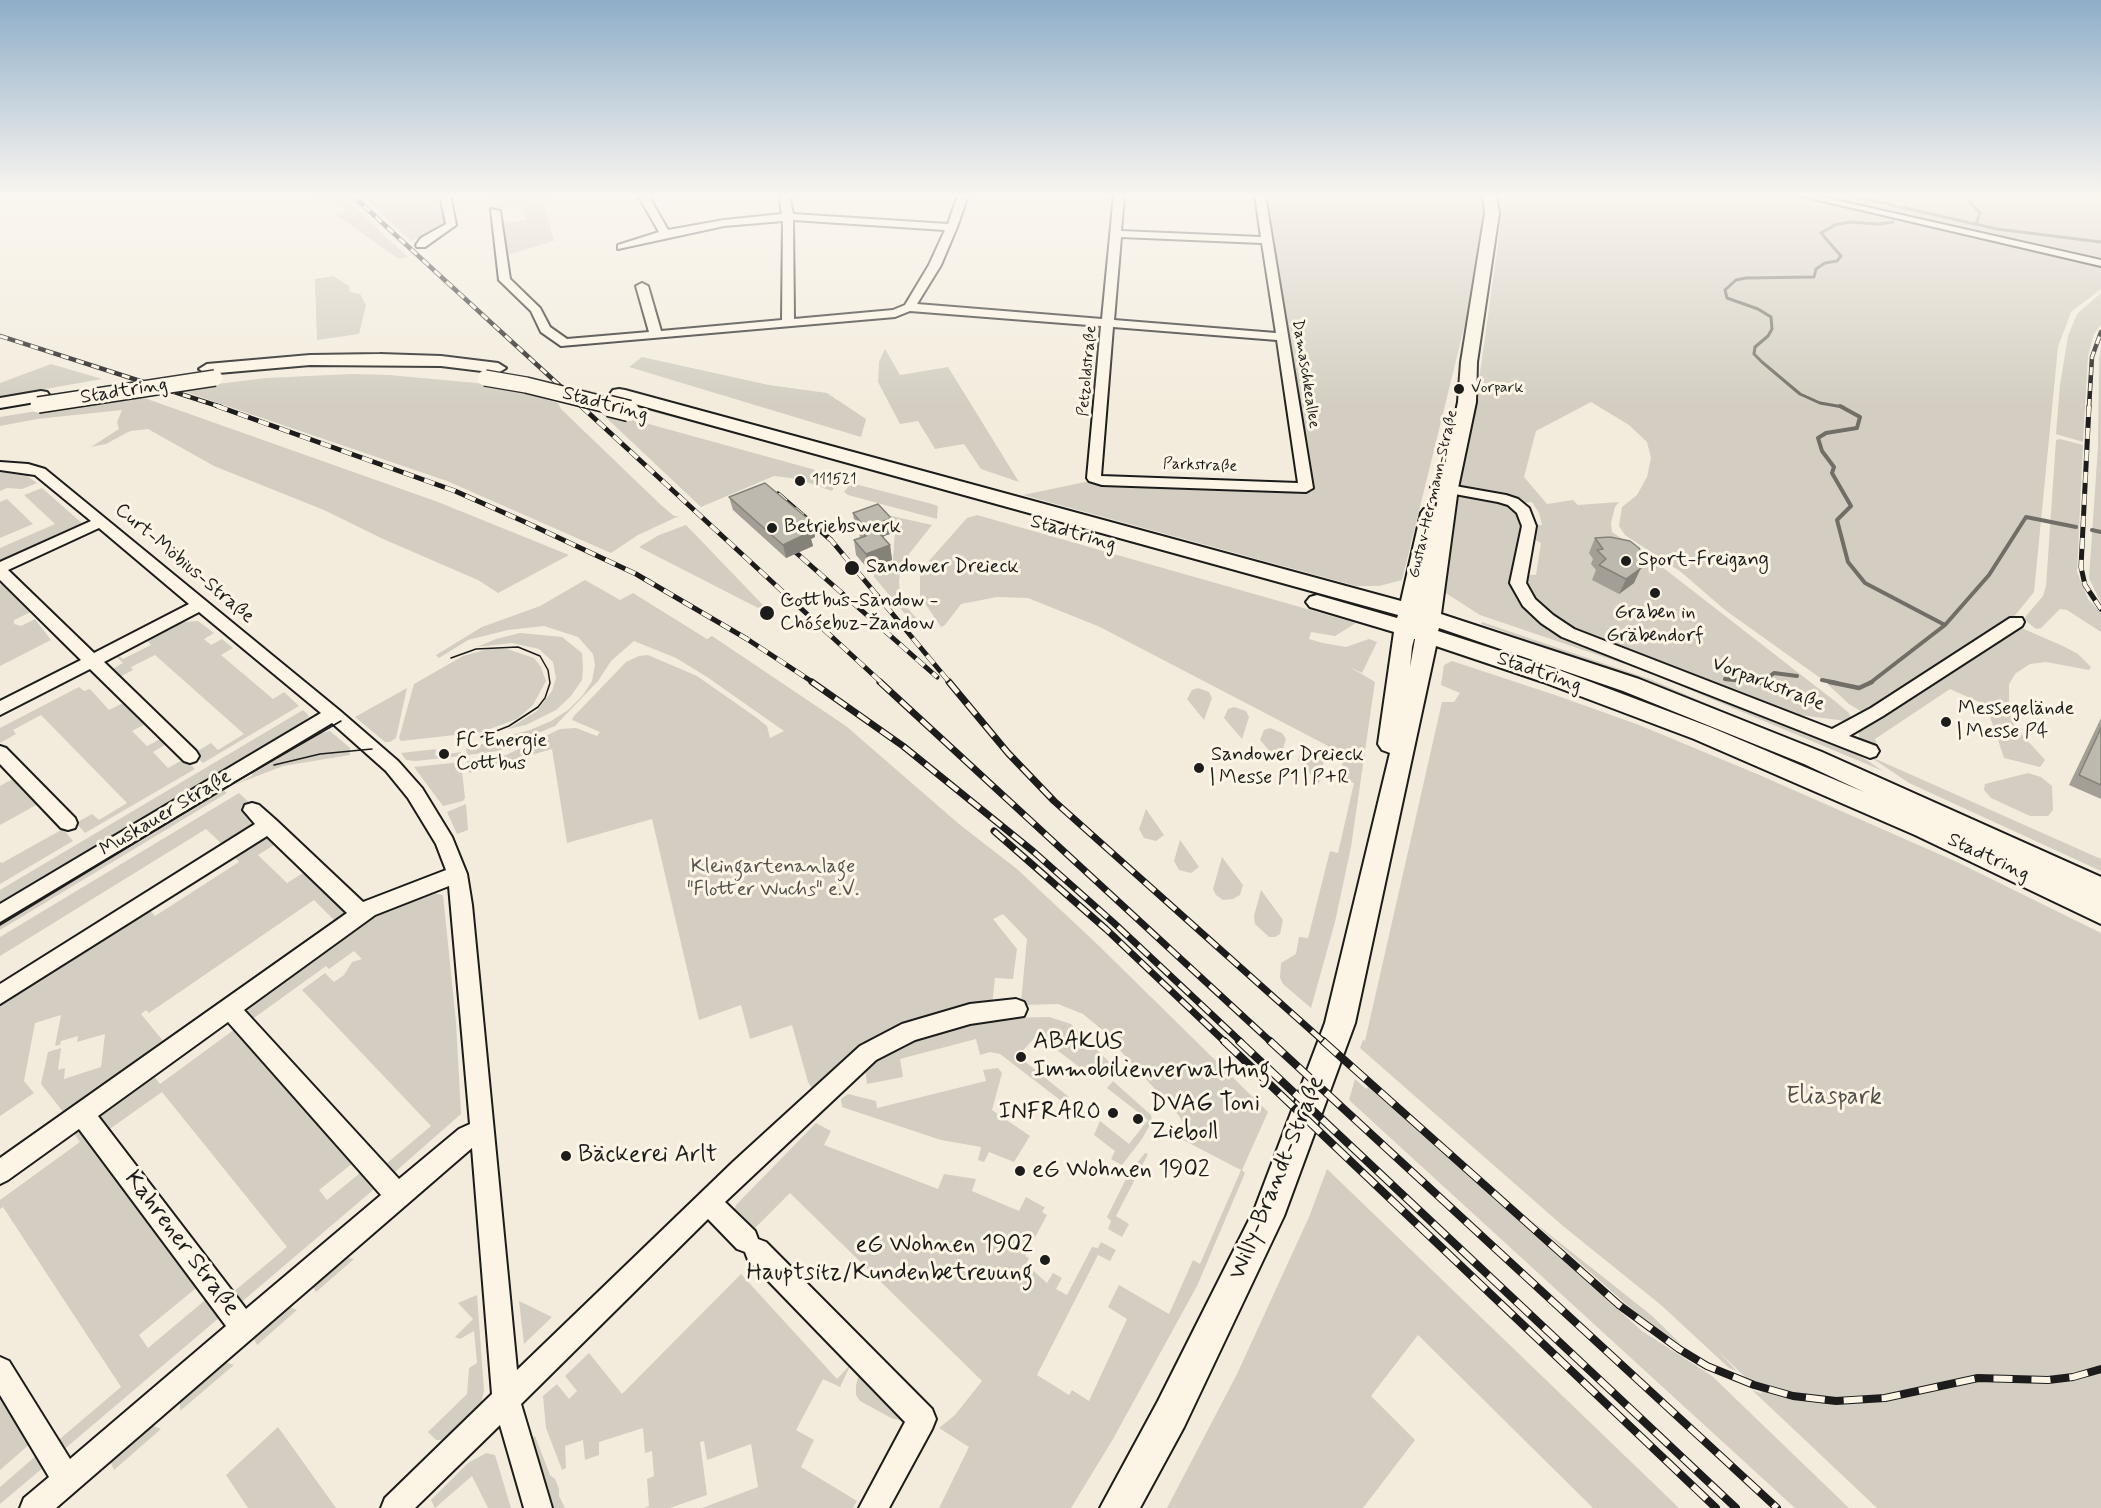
<!DOCTYPE html>
<meta charset="utf-8">
<style>
body{margin:0}
canvas{display:block;background:#f3ecdd}
</style>
<canvas width="2101" height="1508"></canvas>
<script>
const c = document.querySelector('canvas').getContext('2d');
c.lineJoin = 'round';
function fillPath(path, color) {
  c.fillStyle = color;
  c.fill(path, 'evenodd');
}
function poly(rows) {
  const path = new Path2D();
  for (const r of rows) {
    path.moveTo(r[0], r[1]);
    for (let i = 2; i < r.length; i += 2) path.lineTo(r[i], r[i + 1]);
  }
  return path;
}
function strokePath(path, color, width, dash) {
  c.strokeStyle = color;
  c.lineWidth = width;
  c.lineCap = dash ? 'butt' : 'round';
  c.setLineDash(dash || []);
  c.stroke(path);
}
function drawText(font, color, halo, rows, align = 'center') {
  c.font = font + ' Mynerve,sans-serif';
  c.lineWidth = 6;
  c.setLineDash([]);
  c.textBaseline = 'middle';
  c.strokeStyle = halo;
  c.fillStyle = color;
  for (const [text, x, y, turn = 0] of rows) {
    c.save();
    c.translate(x, y);
    c.rotate((+turn || 0) * Math.PI / 180);
    c.textAlign = isNaN(turn) ? turn : align;
    if (halo) c.strokeText(text, 0, 0);
    c.fillText(text, 0, 0);
    c.restore();
  }
}
fillPath(poly([
 [315,195,341,195,408,257,399,259,336,215,347,210,341,205,319,200],
 [361,195,440,195,445,226,411,241],
 [488,195,554,195,542,197,554,241,504,256,498,224,526,220,522,205,491,210],
 [1266,195,1483,195,1485,211,1483,251,1402,580,1379,586,1356,586,1023,495,1085,482,1311,491],
 [1501,195,1790,195,2101,266,2101,289,2071,312,2058,347,2034,592,2012,619,1868,711,1862,712,1849,704,1823,680,1725,610,1681,572,1625,535,1619,526,1622,507,1637,495,1647,477,1651,458,1647,442,1629,425,1591,402,1536,431,1524,477,1547,504,1573,500,1578,505,1619,502,1615,507,1611,523,1612,532,1648,556,1836,702,1849,713,1851,718,1846,721,1792,714,1580,633,1559,621,1538,605,1526,586,1525,575,1536,575,1541,543,1532,538,1533,525,1542,525,1539,513,1532,502,1521,503,1521,524,1512,586,1548,631,1847,747,1883,771,1645,671,1480,615,1441,590,1452,509,1471,425,1481,366,1497,251,1503,201],
 [1812,195,2101,195,2101,261,1846,202],
 [333,276,349,286,350,292,360,294,366,305,359,334,317,340,315,279],
 [2101,293,2101,325,2094,334,2088,356,2083,442,2056,434,2060,385,2068,336,2077,314],
 [2101,346,2101,603,2089,578,2098,447,2099,359],
 [885,349,900,375,948,367,1019,482,981,469,964,444,935,449,918,421,900,424,878,382,879,362],
 [642,357,769,385,827,393,866,419,861,437,629,367],
 [51,364,102,379,0,397,0,383],
 [352,374,389,375,477,383,523,392,558,403,561,409,661,505,674,516,679,516,638,535,611,553,447,481,177,389,266,378],
 [569,385,754,435,755,437,751,438,574,391],
 [136,395,438,502,569,555,498,593,478,580,383,539,324,510,214,466,148,429,130,431,106,444,91,447,119,429,117,422,122,410,37,419,0,426,0,417],
 [598,410,812,469,839,480,832,491,798,479,774,476,701,507],
 [2060,439,2083,445,2077,572,2088,599,2101,613,2101,632,2067,610,2060,609,2041,628,2036,629,2025,620,2026,616,2043,596,2046,586,2056,440],
 [0,472,27,476,37,483,22,489,7,488,0,491],
 [851,483,932,504,938,506,937,519,848,495,844,492],
 [42,488,84,525,0,565,0,548,55,524,24,495],
 [7,499,33,524,0,538,0,502],
 [978,500,982,500,1369,604,1368,607],
 [887,515,932,525,909,554,901,568,899,581,900,595,905,605,926,630,916,627,874,577,874,571,893,561,895,529,888,521],
 [977,515,1356,623,1335,636,1311,632,1309,639,1323,643,1346,647,1369,639,1377,642,1362,673,1348,666,1375,682,1351,847,1335,922,1311,1008,1283,984,1280,978,1281,963,1296,954,1299,937,1308,938,1330,851,1338,853,1354,783,1342,780,1344,769,1340,758,1334,749,1100,627,1028,598,997,597,961,604,945,625,941,627,920,596,920,571,967,518],
 [686,525,763,605,758,608,639,547,659,535],
 [585,580,620,600,633,593,707,639,712,636,846,726,959,824,1017,869,1096,943,1268,1112,1242,1170,1245,1173,1197,1286,1113,1439,1071,1508,939,1508,969,1447,939,1428,955,1415,982,1381,790,1193,750,1233,733,1216,736,1205,816,1123,831,1131,824,1145,938,1189,944,1174,976,1179,972,1191,1019,1211,1026,1197,1042,1206,1045,1207,1042,1212,1047,1215,1025,1256,1029,1258,1026,1264,1047,1283,1053,1273,1062,1278,1056,1289,1067,1295,1092,1247,1098,1248,1101,1242,1116,1250,1110,1261,1098,1255,1037,1375,1069,1395,1072,1390,1089,1401,1127,1319,1108,1307,1119,1285,1169,1314,1193,1260,1200,1264,1241,1170,1183,1140,1187,1131,1179,1116,1100,1028,1083,1014,1058,1004,1026,1005,1021,1002,1027,939,1003,914,993,919,1017,949,1013,979,995,978,992,1004,964,1008,814,1091,808,1082,792,1025,750,1039,741,1005,699,1020,652,819,567,843,552,749,469,773,467,761,481,761,506,755,560,729,576,728,597,736,600,732,572,720,574,716,626,662,639,656,648,655,697,676,757,718,767,726,770,738,784,731,707,677,676,658,634,641,611,661,598,681,555,726,526,738,493,740,530,730,551,721,568,710,583,695,592,681,595,665,593,654,578,637,544,626,508,630,468,640,439,658,436,655,482,627,540,606],
 [3,583,33,611,14,620,14,624,21,626,35,619,51,640,0,666,0,585],
 [198,621,214,633,204,639,211,645,222,639,233,648,221,655,273,699,284,692,299,706,203,763,193,754,211,743,218,750,244,734,155,655,131,667,133,670,116,679,109,671,123,663,116,656,118,655,123,659,151,645,147,640,174,626,185,622],
 [1482,622,1652,680,1942,805,2079,867,1652,683,1481,624],
 [2019,627,2063,646,2078,654,2091,667,2089,670,2046,662,2030,664,2016,673,2009,684,2009,713,2018,730,2045,760,2040,767,2004,758,1986,705,1950,689,1875,739,1879,751,1860,741,1858,729],
 [520,633,562,637,582,653,583,667,582,680,571,696,556,710,526,725,508,729,537,711,552,691,556,678,553,662,539,649,512,643,477,647,496,639],
 [488,649,507,649,534,658,541,667,546,681,533,705,517,719,482,732,401,741,399,738,414,684,463,656],
 [1452,661,1555,695,1639,725,1757,774,1957,862,2101,933,2101,1508,1877,1508,1752,1390,1763,1394,1716,1349,1737,1371,1729,1368,1661,1305,1563,1226,1360,1048,1363,1040,1365,1041,1442,702,1454,702,1460,693,1441,685,1444,665],
 [79,687,84,691,90,689,109,710,125,702,147,723,132,731,147,746,162,738,168,743,153,752,168,768,184,759,195,769,85,833,76,823,92,814,99,820,127,803,41,715,13,730,16,734,0,743,0,728],
 [407,688,396,738,390,742,385,742,355,717],
 [1198,688,1209,692,1212,698,1204,720,1187,699,1192,690],
 [1234,707,1246,711,1249,717,1242,739,1224,718,1228,709],
 [303,710,309,716,300,726,0,906,0,890],
 [1270,728,1282,733,1286,739,1279,762,1260,740,1264,730],
 [318,730,322,733,330,731,350,748,350,755,283,766,234,785,253,775,250,772],
 [517,740,521,741,499,751,467,755,466,749,474,745],
 [436,749,435,756,461,752,461,756,416,761,406,760,401,753],
 [1308,750,1320,754,1324,761,1319,784,1298,760,1301,752],
 [1869,756,2101,859,2101,871,1909,783],
 [461,762,465,798,463,801,443,806,414,767],
 [2028,773,2041,777,2052,786,2053,810,2048,816,2030,816,1991,798,1984,790,1985,784],
 [14,778,38,804,0,825,0,786],
 [220,787,227,793,0,930,0,920],
 [239,793,253,806,261,825,225,847,206,829,0,956,0,937],
 [466,804,468,830,457,834,447,812],
 [1146,809,1164,835,1156,841,1144,838,1139,829],
 [63,829,73,841,0,884,0,862,2,863],
 [262,834,274,845,258,855,287,883,303,873,346,912,345,916,336,922,314,900,149,1013,146,1010,141,1014,164,1042,64,1113,41,1084,48,1052,61,1048,58,1070,65,1068,64,1079,101,1067,105,1034,77,1042,78,1036,61,1041,60,1045,55,1046,61,1015,35,1023,24,1081,34,1093,0,1116,0,1001,147,907,155,916,239,862,231,853],
 [1180,840,1199,867,1191,873,1179,870,1174,861],
 [1222,857,1243,885,1240,895,1233,899,1223,900,1216,895,1213,889],
 [1261,890,1283,920,1280,934,1275,937,1269,937,1255,924,1254,916],
 [433,893,443,895,456,1022,461,1114,388,1178,380,1169,431,1126,302,990,325,973,334,982,344,975,352,962,362,959,354,951,329,969,326,966,247,1023,240,1005,372,912],
 [1049,1017,1071,1024,1109,1062,1103,1068,1099,1065,1090,1075,1037,1035,1018,1056,1069,1097,1064,1103,1000,1054,990,1052,980,1055,976,1039,900,1059,903,1077,867,1084,865,1068,869,1062,907,1041,967,1024,1005,1018],
 [235,1029,358,1159,319,1190,327,1200,365,1169,379,1185,238,1305,231,1294,287,1247,162,1092,104,1133,93,1110,149,1070,160,1084],
 [998,1068,1002,1073,992,1110,1030,1136,1014,1162,989,1152,984,1162,978,1160,981,1147,941,1140,842,1107,841,1099,848,1094,876,1101,877,1108,986,1081,983,1070],
 [1355,1079,1366,1089,1368,1087,1642,1331,1712,1376,1849,1508,1795,1508,1349,1100],
 [1113,1081,1151,1115,1152,1121,1142,1139,1122,1165,1111,1159,1115,1151,1094,1135,1100,1121,1129,1144,1148,1120,1107,1088],
 [76,1124,201,1284,139,1335,148,1348,210,1296,220,1317,61,1452,55,1443,121,1387,3,1207,0,1209,0,1200,80,1142,70,1128],
 [1145,1153,1148,1154,1116,1216,1129,1224,1122,1237,1108,1229,1111,1221,1107,1217,1129,1173],
 [1327,1169,1679,1508,1593,1508,1418,1335,1371,1396,1415,1440,1363,1508,1167,1508,1237,1374,1309,1217],
 [1530,1219,1651,1315,1683,1346,1634,1311],
 [346,1257,354,1259,316,1292,313,1287,316,1277],
 [741,1274,837,1379,851,1364,840,1387,823,1379,796,1430,814,1440,801,1467,857,1501,853,1508,702,1508,758,1487,751,1444,707,1460,704,1441,700,1442,707,1495,670,1508,644,1508,649,1506,647,1479,654,1476,652,1451,645,1453,643,1428,599,1442,599,1455,585,1460,583,1440,565,1446,566,1468,562,1470,546,1428,543,1396,557,1384,569,1399,577,1391,565,1376,589,1353,622,1394],
 [477,1295,484,1390,481,1405,445,1440,436,1440,428,1432,467,1394,469,1368,477,1363,474,1331,460,1339,455,1337,473,1319,458,1303],
 [519,1301,552,1317,524,1344],
 [289,1307,297,1310,257,1345,254,1339,256,1329,278,1310],
 [225,1362,234,1365,180,1411,180,1403,186,1389,216,1365],
 [863,1373,906,1416,903,1420,893,1419,860,1401,856,1395,856,1386,858,1377],
 [0,1392,31,1443,0,1470],
 [154,1426,161,1429,114,1470,111,1463,116,1452,145,1427],
 [278,1427,336,1508,248,1508,226,1475],
 [535,1436,550,1475,555,1479,559,1489,559,1496,565,1508,551,1508,529,1439],
 [486,1453,495,1455,511,1508,488,1508,472,1476,435,1508,431,1500,468,1463],
 [38,1454,45,1466,0,1504,0,1487]
]), '#d3cec1');
strokePath(poly([
 [1848,195,1997,229,2101,242],
 [1963,195,1980,213,1976,224],
 [1843,407,1820,403,1800,394,1762,362,1754,354,1755,347,1768,336,1772,329,1771,317,1758,309,1727,298,1725,290,1736,280,1746,278,1814,277,1816,269,1825,263,1837,261,1841,256,1821,233,1835,225,1849,222,1879,224,1893,222]
]), '#716e68', 3);
strokePath(poly([
 [1840,406,1860,417,1857,428,1826,433,1818,438,1822,451,1834,467,1832,473,1851,506,1837,520,1848,562,1865,583,1945,625,1989,575,2026,517,2076,527],
 [2092,530,2101,532],
 [1725,679,1761,683,1774,673,1797,676],
 [1822,680,1837,683],
 [1870,683,1945,625]
]), '#716e68', 4);
strokePath(poly([
 [1750,682,1763,682],
 [1830,682,1859,688,1872,682]
]), '#716e68', 4.5);
const minor = poly([
 [440,195,450,195,456,225,425,247,417,247,416,245,421,238,446,224,440,195],
 [638,195,648,195,668,230,724,220,782,214,780,199,782,195,792,195,790,199,793,214,948,224,958,195,968,195,957,227,941,265,917,304,1102,319,1114,195,1124,195,1121,231,1261,237,1255,195,1265,195,1313,488,1306,492,1102,485,1089,481,1087,478,1101,326,910,311,895,317,561,346,541,332,531,311,499,280,491,209,500,211,510,279,540,308,550,327,567,339,649,332,636,286,642,283,648,286,661,331,782,320,783,221,724,226,618,249,618,245,659,232,638,195],
 [793,220,945,230,929,265,905,305,893,310,794,319,793,220],
 [1121,237,1262,243,1276,333,1114,320,1121,237],
 [1113,327,1277,340,1298,483,1101,476,1113,327],
 [1797,195,1813,195,2101,260,2101,266,1797,195],
 [0,462,28,464,45,469,339,710,398,761,422,788,452,837,467,874,472,905,517,1370,734,1161,860,1046,902,1024,970,1004,1016,999,1024,1002,1027,1009,1024,1016,970,1024,915,1040,876,1060,725,1202,755,1231,758,1239,766,1242,932,1409,936,1419,932,1429,889,1508,859,1508,905,1422,748,1260,745,1252,737,1249,708,1219,521,1404,552,1508,524,1508,500,1425,415,1508,381,1508,385,1498,492,1394,472,1148,56,1508,20,1508,24,1498,49,1477,0,1395,0,1357,9,1361,70,1459,226,1326,79,1129,8,1180,0,1184,0,1158,347,913,267,836,0,1004,0,984,255,824,243,810,245,805,252,803,259,805,276,820,363,902,446,870,436,844,408,798,386,771,332,723,0,922,0,904,321,713,199,612,104,662,196,751,199,756,196,761,190,763,184,761,90,669,0,715,0,701,81,660,0,580,0,562,91,521,35,475,0,470,0,462],
 [99,528,189,604,94,653,8,570,99,528],
 [449,886,470,1124,459,1129,399,1179,244,1010,375,915,449,886],
 [228,1022,381,1195,246,1309,98,1116,228,1022],
 [1438,483,1506,495,1518,499,1529,508,1536,526,1526,583,1535,599,1553,615,1574,629,1832,729,1871,708,2010,618,2022,618,2024,622,2022,626,1883,716,1849,736,1876,746,1879,751,1876,756,1870,758,1562,637,1541,623,1523,606,1510,583,1522,526,1517,513,1508,505,1498,502,1433,490,1431,487,1438,483],
 [0,746,6,748,75,818,77,823,75,828,68,830,61,828,0,764,0,746]
]);
const major = poly([
 [1483,195,1496,195,1499,213,1477,362,1476,402,1458,488,1441,614,1639,679,1822,752,2101,877,2101,900,2097,898,2101,900,2101,924,1915,835,1694,739,1543,682,1436,646,1355,1023,1284,1216,1184,1427,1140,1508,1100,1508,1158,1401,1255,1208,1325,1023,1390,753,1382,750,1378,744,1394,632,1310,607,1306,602,1310,597,1317,595,1397,618,1398,615,613,398,610,394,613,390,619,389,625,390,1401,601,1421,513,1424,509,1436,508,1458,402,1461,362,1485,213,1483,195],
 [1439,628,1623,691,1804,764,1864,792,1710,727,1559,670,1438,631,1439,628],
 [1414,639,1415,639,1410,667,1412,647,1414,639],
 [380,354,441,356,498,363,506,368,498,373,441,366,310,365,207,374,199,369,207,364,310,355,380,354],
 [41,391,47,392,50,396,47,400,0,408,0,398,41,391]
]);
strokePath(minor, '#1c1c1c', 4);
strokePath(major, '#1c1c1c', 4);
fillPath(minor, '#fcf5e5');
fillPath(major, '#fcf5e5');
strokePath(poly([
 [451,658,476,649,518,647,540,656,548,670,550,683,545,698,538,707,509,726,481,737],
 [274,765,320,754,372,749],
 [0,925,230,785,341,721]
]), '#1c1c1c', 1.5);
const railFar3 = poly([
 [352,195,583,407],
 [0,336,221,407],
 [2089,407,2092,357,2101,332]
]);
const railFar2 = poly([
 [217,406,455,491,525,522,636,574,747,639,814,683],
 [581,406,882,683],
 [2089,406,2081,567,2085,585,2101,609],
 [778,494,831,540,950,683],
 [784,542,937,677]
]);
const railFar1 = poly([
 [812,682,903,746,1034,852,1114,923,1241,1042],
 [880,682,1271,1042],
 [949,682,1008,753,1054,801,1324,1042],
 [994,831,1106,929,1225,1042]
]);
const rail = poly([
 [1224,1041,1716,1508],
 [1239,1041,1736,1508],
 [1270,1041,1777,1508],
 [1323,1041,1619,1305,1679,1349,1707,1366,1754,1385,1793,1396,1836,1401,1885,1398,1978,1378,2048,1380,2073,1377,2101,1369]
]);
strokePath(railFar3, '#1c1c1c', 4.5);
strokePath(railFar2, '#1c1c1c', 5);
strokePath(railFar1, '#1c1c1c', 7);
strokePath(rail, '#1c1c1c', 8);
strokePath(railFar3, '#fcf5e5', 3, [8]);
strokePath(railFar2, '#fcf5e5', 4, [11]);
strokePath(railFar1, '#fcf5e5', 4.5, [14]);
strokePath(rail, '#fcf5e5', 6, [19]);
const majorBridgeFar1 = poly([
 [485,378,526,385,615,407],
 [38,405,215,378]
]);
const majorBridge = poly([
 [609,406,629,411]
]);
strokePath(majorBridgeFar1, '#1c1c1c', 18, []);
strokePath(majorBridge, '#1c1c1c', 23, []);
strokePath(majorBridgeFar1, '#fcf5e5', 15);
strokePath(majorBridge, '#fcf5e5', 20);
fillPath(poly([
 [729,497,813,523,815,537,811,539,813,546,786,558,733,510],
 [853,513,891,518,893,533,884,536,884,539,890,545,892,560,868,569,856,555,854,540,860,538,859,532,855,528],
 [1595,538,1634,583,1619,594,1592,580,1596,570,1591,564,1593,559,1589,553],
 [2101,718,2101,799,2069,785]
]), '#a39f96');
fillPath(poly([
 [891,518,893,533,884,536,885,546,879,538,877,524],
 [813,523,815,537,811,539,813,546,786,558,783,545,804,527],
 [890,545,892,560,868,569,866,554],
 [1641,568,1634,583,1619,594,1626,579]
]), '#85827a');
const building = poly([
 [765,483,813,523,804,527,810,532,783,545,729,497,765,483],
 [878,504,891,518,877,524,883,531,879,533,890,545,866,554,854,540,866,536,859,528,864,526,853,513,878,504],
 [1610,537,1630,541,1639,548,1644,556,1641,568,1626,579,1599,565,1606,559,1597,550,1603,549,1595,538,1610,537],
 [2101,728,2101,785,2079,775,2101,728]
]);
fillPath(building, '#beb9ae');
strokePath(building, '#85827a', 1.5);
const sky = c.createLinearGradient(0, 0, 0, 406);
sky.addColorStop(0, '#8faec9');
sky.addColorStop(0.48, '#faf6f0');
sky.addColorStop(1, '#faf6f000');
c.fillStyle = sky;
c.fillRect(0, 0, 2101, 406);
for (const [x, y, r, color] of [
 [1459,389,6,"#1c1c1c"],
 [800,481,6,"#1c1c1c"],
 [772,528,6,"#1c1c1c"],
 [1626,561,6,"#1c1c1c"],
 [852,568,8,"#1c1c1c"],
 [1655,593,6,"#1c1c1c"],
 [767,613,8,"#1c1c1c"],
 [1946,722,6,"#1c1c1c"],
 [444,754,6,"#1c1c1c"],
 [1199,768,6,"#1c1c1c"],
 [1021,1057,6,"#1c1c1c"],
 [1113,1113,6,"#1c1c1c"],
 [1138,1119,6,"#1c1c1c"],
 [566,1156,6,"#1c1c1c"],
 [1020,1171,6,"#1c1c1c"],
 [1045,1260,6,"#1c1c1c"]
]) {
  const dot = new Path2D();
  dot.arc(x, y, r, 0, 2 * Math.PI);
  c.fillStyle = color;
  c.fill(dot);
  strokePath(dot, '#fcf5e5', 2);
}
drawText('16px', '#1c1c1c', '#fcf5e5', [
 ["Petzoldstraße",1088,371,-85],
 ["Damaschkeallee",1305,374,81],
 ["Parkstraße",1200,466,2],
 ["Gustav-Hermann-Straße",1434,494,-77]
]);
drawText('16px', '#1c1c1c', '#fcf5e5', [
 ["Vorpark",1471,389],
 ["111521",812,481]
], 'left');
drawText('20px', '#1c1c1c', '#fcf5e5', [
 ["Stadtring",124,392,-9],
 ["Stadtring",605,405,15],
 ["Stadtring",1073,534,16],
 ["Curt-Möbius-Straße",184,564,40],
 ["Stadtring",1539,673,19],
 ["Vorparkstraße",1768,685,21],
 ["Muskauer Straße",166,814,-31],
 ["Stadtring",1988,858,25]
]);
drawText('20px', '#1c1c1c', '#fcf5e5', [
 ["Betriebswerk",784,528],
 ["Sport-Freigang",1638,561],
 ["Sandower Dreieck",866,568],
 ["Cottbus-Sandow -",780,602],
 ["Chóśebuz-Žandow",780,625],
 ["Graben in",1655,614,"center"],
 ["Gräbendorf",1655,637,"center"],
 ["Messegelände",1958,710],
 ["| Messe P4",1958,733],
 ["FC Energie",456,742],
 ["Cottbus",456,765],
 ["Sandower Dreieck",1211,756],
 ["| Messe P1 | P+R",1211,779]
], 'left');
drawText('20px', '#53514e', '#fcf5e5', [
 ["Kleingartenanlage",773,868],
 ["\"Flotter Wuchs\" e.V.",773,891]
]);
drawText('24px', '#1c1c1c', '#fcf5e5', [
 ["ABAKUS",1033,1043],
 ["Immobilienverwaltung",1033,1071],
 ["DVAG Toni",1150,1105],
 ["Zieboll",1150,1133],
 ["INFRARO",1101,1113,"right"],
 ["Bäckerei Arlt",578,1156],
 ["eG Wohnen 1902",1032,1171],
 ["eG Wohnen 1902",1033,1246,"right"],
 ["Hauptsitz/Kundenbetreuung",1033,1274,"right"]
], 'left');
drawText('24px', '#53514e', '#fcf5e5', [
 ["Eliaspark",1834,1098]
]);
drawText('24px', '#1c1c1c', '#fcf5e5', [
 ["Willy-Brandt-Straße",1278,1178,-68],
 ["Kahrener Straße",181,1244,53]
]);
</script>
